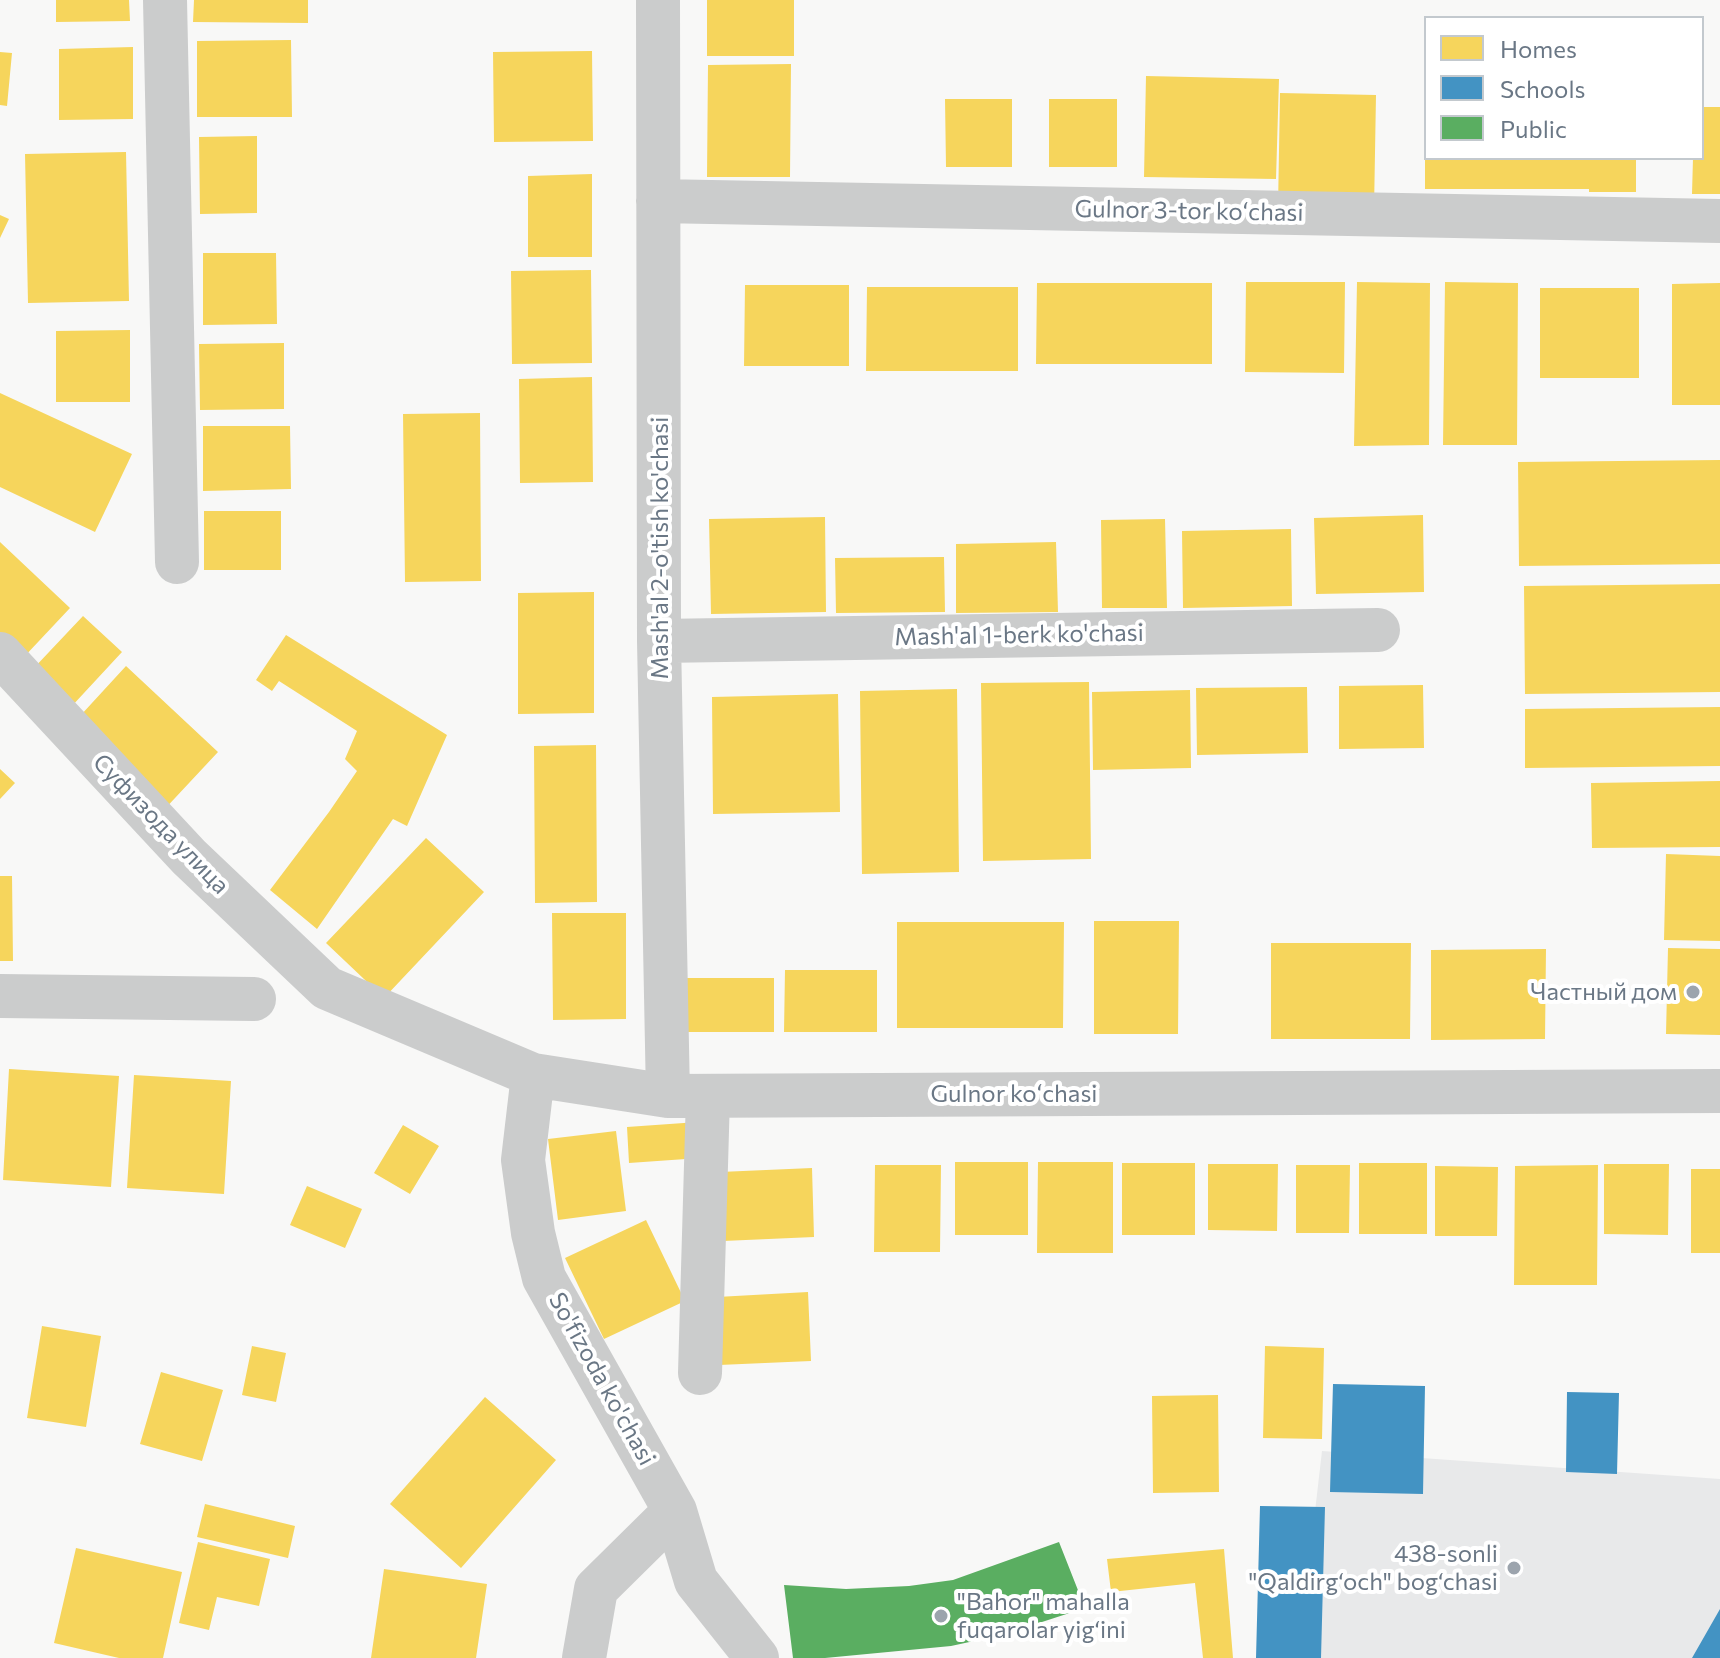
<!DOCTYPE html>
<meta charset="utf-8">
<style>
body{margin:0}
#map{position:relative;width:1720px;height:1658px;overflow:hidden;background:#f8f8f7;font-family:Commissioner,sans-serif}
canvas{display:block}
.legend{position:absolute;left:1424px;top:16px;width:280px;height:144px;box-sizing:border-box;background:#fff;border:2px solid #c3c9ce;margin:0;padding:10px 14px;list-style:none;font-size:24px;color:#6a7785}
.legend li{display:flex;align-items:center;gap:16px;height:40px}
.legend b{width:40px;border:2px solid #c3c9ce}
</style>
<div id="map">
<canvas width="1720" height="1658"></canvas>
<ul class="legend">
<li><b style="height:22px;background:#f6d55c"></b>Homes</li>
<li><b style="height:22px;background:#4393c3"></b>Schools</li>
<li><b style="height:22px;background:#5aae61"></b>Public</li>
</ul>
</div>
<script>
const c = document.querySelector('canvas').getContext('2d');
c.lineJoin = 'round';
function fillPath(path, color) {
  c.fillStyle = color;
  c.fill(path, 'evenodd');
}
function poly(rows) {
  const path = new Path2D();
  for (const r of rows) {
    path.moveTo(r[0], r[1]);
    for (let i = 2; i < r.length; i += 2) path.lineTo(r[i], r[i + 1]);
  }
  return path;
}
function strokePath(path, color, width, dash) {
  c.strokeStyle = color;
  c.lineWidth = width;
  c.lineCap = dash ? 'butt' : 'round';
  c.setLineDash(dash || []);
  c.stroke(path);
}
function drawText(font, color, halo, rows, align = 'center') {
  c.font = font + ' Commissioner,sans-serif';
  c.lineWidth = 8;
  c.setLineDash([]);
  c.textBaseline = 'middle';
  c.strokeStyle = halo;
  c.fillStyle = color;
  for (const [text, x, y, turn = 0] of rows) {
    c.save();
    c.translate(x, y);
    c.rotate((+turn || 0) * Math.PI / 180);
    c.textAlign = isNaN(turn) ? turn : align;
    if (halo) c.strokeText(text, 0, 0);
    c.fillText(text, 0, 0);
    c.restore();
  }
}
fillPath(poly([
 [1322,1451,1720,1479,1720,1658,1298,1658]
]), '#e8e9ea');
fillPath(poly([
 [56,0,129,0,130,21,56,22],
 [194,0,308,0,308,23,193,22],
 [707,0,794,0,794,56,707,56],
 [291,40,292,117,197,117,197,41],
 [133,47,133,119,59,120,59,49],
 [592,51,593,141,494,142,493,52],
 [0,52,12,53,7,106,0,105],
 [791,64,790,177,707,177,708,65],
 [1146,76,1279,79,1276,179,1144,177],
 [1280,93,1376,95,1374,210,1278,208],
 [945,99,1012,99,1012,167,946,167],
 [1049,99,1117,99,1117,167,1049,167],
 [1702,107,1720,107,1720,194,1692,194,1693,158,1702,158],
 [257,136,257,213,200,214,199,137],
 [126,152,129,301,28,303,25,154],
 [1425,158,1636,158,1636,192,1589,192,1589,189,1425,189],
 [592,174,592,257,528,257,528,176],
 [0,215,9,219,0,238],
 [203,253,276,253,277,324,203,325],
 [591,270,592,363,512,364,511,271],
 [1246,282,1345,282,1344,373,1245,372],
 [1357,282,1430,283,1429,445,1354,446],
 [1445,282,1518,283,1517,445,1443,445],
 [1037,283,1212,283,1212,364,1036,364],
 [1720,283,1720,405,1672,405,1672,284],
 [745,285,849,285,849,366,744,366],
 [867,287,1018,287,1018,371,866,371],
 [1540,288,1639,288,1639,378,1540,378],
 [130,330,130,402,56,402,56,331],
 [284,343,284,409,200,410,199,344],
 [592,377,593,482,520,483,519,379],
 [0,393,132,454,95,532,0,487],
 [480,413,481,581,405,582,403,414],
 [203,426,290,426,291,489,203,491],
 [1720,460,1720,564,1519,566,1518,462],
 [204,511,281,511,281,570,204,570],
 [1423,515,1424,592,1316,594,1314,518],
 [825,517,826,612,711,614,709,519],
 [1165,519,1167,608,1102,608,1101,520],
 [1291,529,1292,606,1183,608,1182,531],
 [0,542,70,608,23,658,0,636],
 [1056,542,1058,612,956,613,956,544],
 [944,557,945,612,836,613,835,558],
 [1720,584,1720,692,1525,694,1524,586],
 [594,592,594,713,518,714,518,593],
 [83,616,122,652,71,707,32,670],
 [286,635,447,735,407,826,393,819,317,929,270,890,329,812,357,771,345,759,357,731,279,681,272,691,256,680],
 [126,666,218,752,161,813,69,728],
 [1089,682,1091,859,983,861,981,683],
 [1423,685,1424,748,1339,749,1339,686],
 [1307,687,1308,753,1197,755,1196,688],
 [957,689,959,872,862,874,860,691],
 [1190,690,1191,768,1093,770,1092,692],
 [838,694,840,812,713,814,712,697],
 [1720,707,1720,766,1525,768,1525,709],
 [596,745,597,902,535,903,534,746],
 [0,769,15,783,0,799],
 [1720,781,1720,847,1592,848,1591,783],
 [426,838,484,892,384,998,326,943],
 [1666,854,1720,856,1720,941,1664,940],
 [0,876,12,876,13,961,0,961],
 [552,913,626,913,626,1019,553,1020],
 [1094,921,1179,921,1178,1034,1094,1034],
 [897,922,1064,922,1063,1028,897,1028],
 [1271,943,1411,943,1410,1039,1271,1039],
 [1668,948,1720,949,1720,1035,1666,1034],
 [1546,949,1545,1039,1431,1040,1431,950],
 [785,970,877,970,877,1032,784,1032],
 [684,978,774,978,774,1032,683,1032],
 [9,1069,119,1076,111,1187,3,1180],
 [134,1075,231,1081,224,1194,127,1188],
 [698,1122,700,1158,629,1163,627,1127],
 [403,1125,439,1146,410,1194,374,1173],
 [616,1131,626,1211,558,1220,548,1139],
 [955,1162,1028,1162,1028,1235,955,1235],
 [1038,1162,1113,1162,1113,1253,1037,1253],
 [1122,1163,1195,1163,1195,1235,1122,1235],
 [1359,1163,1427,1163,1427,1234,1359,1234],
 [1208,1164,1278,1164,1277,1231,1208,1230],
 [1604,1164,1669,1164,1668,1235,1604,1234],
 [875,1165,941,1165,940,1252,874,1252],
 [1296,1165,1350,1165,1349,1233,1296,1233],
 [1598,1165,1597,1285,1514,1285,1515,1166],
 [1435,1166,1498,1167,1497,1236,1435,1236],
 [812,1168,814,1237,723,1241,720,1172],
 [1691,1169,1720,1169,1720,1253,1691,1253],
 [307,1186,362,1209,345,1248,290,1225],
 [646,1220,685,1301,604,1339,565,1258],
 [808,1292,811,1361,719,1365,717,1297],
 [42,1326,101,1336,86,1427,27,1418],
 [252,1346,286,1353,276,1402,242,1395],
 [1265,1346,1324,1348,1322,1439,1263,1438],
 [161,1372,223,1390,202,1461,140,1444],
 [1218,1395,1219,1492,1153,1493,1152,1396],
 [485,1397,556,1460,461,1568,390,1504],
 [205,1504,295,1526,288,1558,197,1537],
 [198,1542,270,1559,259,1606,217,1597,209,1630,179,1623],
 [76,1548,182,1572,163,1658,119,1658,54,1643],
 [1224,1549,1233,1658,1203,1658,1195,1583,1111,1592,1107,1559],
 [384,1569,487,1584,476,1658,371,1658]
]), '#f6d55c');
fillPath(poly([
 [1333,1384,1425,1386,1423,1494,1330,1492],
 [1567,1392,1619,1393,1617,1474,1566,1472],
 [1260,1506,1325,1507,1321,1658,1256,1658],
 [1720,1609,1720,1658,1692,1658]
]), '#4393c3');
fillPath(poly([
 [1059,1542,1085,1608,1002,1635,951,1646,825,1658,793,1658,784,1585,846,1589,909,1586,953,1580]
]), '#5aae61');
strokePath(poly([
 [165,0,177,562],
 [658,0,659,641,668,1096],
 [658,201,1720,221],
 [659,641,1378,630],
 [0,654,189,857,327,988,533,1075,668,1096,1720,1091],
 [0,996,254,999],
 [533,1075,523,1160,533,1233,544,1278,675,1511,696,1581,757,1658],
 [700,1373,708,1096],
 [584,1658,596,1589,675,1511]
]), '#cbcccc', 44);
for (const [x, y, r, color] of [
 [1693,992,8,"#9ca4ad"],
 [1514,1568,8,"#9ca4ad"],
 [941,1616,8,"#9ca4ad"]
]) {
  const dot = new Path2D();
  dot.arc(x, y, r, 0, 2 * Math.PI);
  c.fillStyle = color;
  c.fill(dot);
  strokePath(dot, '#fff', 3);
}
drawText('24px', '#6a7785', '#fff', [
 ["Gulnor 3-tor koʻchasi",1189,211,1],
 ["Mash'al 2-o'tish ko'chasi",660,548,-90],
 ["Mash'al 1-berk ko'chasi",1019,635,-1],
 ["Суфизода улица",161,824,46],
 ["Gulnor koʻchasi",1014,1094],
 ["So'fizoda ko'chasi",602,1379,61]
]);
drawText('24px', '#6a7785', '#fff', [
 ["Частный дом",1677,992],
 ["438-sonli",1498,1554],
 ["\"Qaldirg‘och\" bog‘chasi",1498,1582],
 ["\"Bahor\" mahalla",957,1602,"left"],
 ["fuqarolar yig‘ini",957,1630,"left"]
], 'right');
</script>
